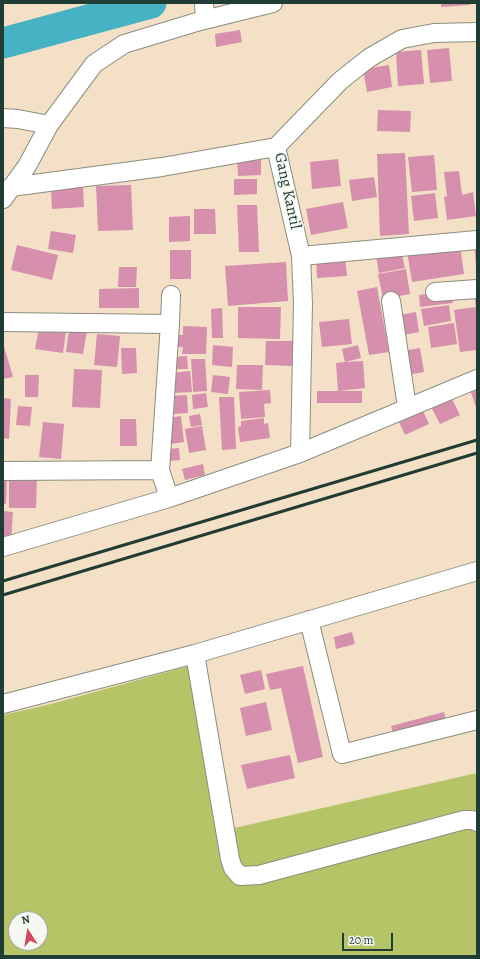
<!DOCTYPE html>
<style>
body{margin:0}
#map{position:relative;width:480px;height:959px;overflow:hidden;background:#f4e0c7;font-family:Alegreya,serif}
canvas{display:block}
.frame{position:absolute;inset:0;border:4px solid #1f3d34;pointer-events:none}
.north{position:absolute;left:8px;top:911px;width:40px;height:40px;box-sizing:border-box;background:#f6f6f2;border:1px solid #a0aca6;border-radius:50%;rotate:348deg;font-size:11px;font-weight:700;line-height:16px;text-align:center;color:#1f3d34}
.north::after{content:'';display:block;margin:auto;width:14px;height:18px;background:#d1495b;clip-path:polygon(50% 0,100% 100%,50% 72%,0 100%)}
.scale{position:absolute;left:342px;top:933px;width:51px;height:18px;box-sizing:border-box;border:2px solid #1f3d34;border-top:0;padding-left:5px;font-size:12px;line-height:14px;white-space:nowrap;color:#1f3d34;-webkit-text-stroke:3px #f6f6f2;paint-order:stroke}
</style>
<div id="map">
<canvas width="480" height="959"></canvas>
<div class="frame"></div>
<div class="north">N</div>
<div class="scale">20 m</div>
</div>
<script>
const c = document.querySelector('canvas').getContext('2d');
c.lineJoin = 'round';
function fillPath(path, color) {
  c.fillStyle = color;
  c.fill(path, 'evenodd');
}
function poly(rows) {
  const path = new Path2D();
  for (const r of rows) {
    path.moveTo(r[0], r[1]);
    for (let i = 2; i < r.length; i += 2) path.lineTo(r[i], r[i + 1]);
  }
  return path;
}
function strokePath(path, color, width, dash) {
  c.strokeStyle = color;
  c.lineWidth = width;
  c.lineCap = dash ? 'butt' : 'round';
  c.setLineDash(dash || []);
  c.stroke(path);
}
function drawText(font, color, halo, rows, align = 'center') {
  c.font = font + ' Alegreya,serif';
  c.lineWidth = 3;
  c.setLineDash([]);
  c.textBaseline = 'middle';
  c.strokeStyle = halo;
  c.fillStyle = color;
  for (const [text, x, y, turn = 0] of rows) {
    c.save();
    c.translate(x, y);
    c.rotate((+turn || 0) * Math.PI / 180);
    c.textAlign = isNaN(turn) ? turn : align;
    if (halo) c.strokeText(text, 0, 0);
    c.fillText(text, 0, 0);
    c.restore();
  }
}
fillPath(poly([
 [200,663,230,829,477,773,477,956,3,956,3,715,51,704],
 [16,919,40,919,40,943,16,943]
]), '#b4c467');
strokePath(poly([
 [3,43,151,3]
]), '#46b2c3', 31);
fillPath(poly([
 [441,3,470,3,470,5,441,7],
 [240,30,242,42,216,47,215,34],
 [449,48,452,81,430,83,427,50],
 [421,50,424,84,398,86,396,52],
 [389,65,392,87,367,92,363,69],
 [378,110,411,111,410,132,377,131],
 [405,153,409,234,380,236,377,154],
 [434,155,437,190,412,192,408,157],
 [261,156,261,175,238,176,237,157],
 [338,159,341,186,312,189,310,162],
 [459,171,462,195,473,192,476,216,447,220,444,197,447,196,444,172],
 [374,177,377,197,352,201,349,180],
 [234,179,257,179,257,194,234,195],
 [131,185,133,230,98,231,96,186],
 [83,187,84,207,52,209,51,190],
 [435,193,438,218,414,221,411,196],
 [343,202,348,228,311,235,306,209],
 [237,205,257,205,259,252,239,252],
 [194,209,215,209,216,234,194,234],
 [190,216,190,241,169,242,169,217],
 [51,231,76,235,73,253,48,249],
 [17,245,58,255,52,280,11,270],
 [460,245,464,274,412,282,407,251],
 [474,245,477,245,477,264,476,264],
 [170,250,191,250,191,279,170,279],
 [401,251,405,268,379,273,376,255],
 [345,256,347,276,317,278,316,259],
 [286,262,288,301,228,306,225,266],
 [119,267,137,267,136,287,118,287],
 [406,269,410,294,383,299,378,274],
 [377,287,389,352,369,355,357,291],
 [139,288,139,308,99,308,99,289],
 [451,291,453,303,420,307,419,295],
 [474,295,477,295,477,350,460,352,454,310,476,307],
 [449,305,451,321,424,326,421,309],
 [238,307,281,307,280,339,238,338],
 [222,308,223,338,212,338,211,309],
 [416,312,419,332,398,336,395,316],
 [349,319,352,344,322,347,319,322],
 [454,323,457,344,431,348,428,327],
 [183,326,207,327,206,354,182,354,183,347,175,347,175,335,183,335],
 [39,327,66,331,63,353,35,349],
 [69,329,87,331,83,354,66,352],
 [97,334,120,336,117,367,94,365],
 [266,341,293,341,292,366,265,365],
 [3,343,13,377,3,379],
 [213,345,233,347,232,367,212,365],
 [358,345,361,358,345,362,363,361,365,388,338,391,336,363,345,362,342,349],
 [121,348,136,348,137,373,122,374],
 [420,348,424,372,406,375,402,351],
 [187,356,188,369,173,369,172,357],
 [191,359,205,359,207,391,193,392],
 [237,365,263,365,262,390,236,389],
 [74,369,102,370,100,408,72,407],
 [190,371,192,392,174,393,171,373],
 [25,375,39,375,38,397,25,397],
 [213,375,230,377,228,394,211,392],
 [477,384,477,410,469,387],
 [270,390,271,403,264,404,265,417,241,419,239,392],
 [317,391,362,391,362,403,317,403],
 [206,393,208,407,193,409,192,395],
 [449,393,460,415,440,424,429,403],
 [187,395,188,413,172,414,171,396],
 [219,397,234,397,236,449,222,450],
 [3,398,11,399,9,439,3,438],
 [18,406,32,407,30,426,16,425],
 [421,407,429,424,405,435,397,418],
 [200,414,202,425,191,427,189,416],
 [181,416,184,442,171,444,168,418],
 [264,418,264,424,268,423,270,438,240,442,238,427,241,426,241,421],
 [120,419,136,419,137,446,120,446],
 [43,422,64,424,61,459,39,457],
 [202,426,206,450,189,453,185,429],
 [179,448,180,460,170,461,169,449],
 [203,464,205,475,185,480,182,469],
 [3,476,7,476,6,504,3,503],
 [9,478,37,479,36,508,9,508],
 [3,511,13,512,11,543,3,542],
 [352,632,355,644,336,649,334,637],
 [303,666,323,757,298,763,281,688,270,690,266,674],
 [261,670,265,689,245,694,240,675],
 [266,702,272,730,246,736,240,708],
 [444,712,450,736,397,749,391,726],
 [290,755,295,778,247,789,241,765]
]), '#d68fac');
const minor = poly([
 [204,3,205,20],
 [3,118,18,119,49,125],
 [276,147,301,256,303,304,300,453],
 [276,147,340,81,369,58,402,39,434,33,477,32],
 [11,187,162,167,276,147],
 [3,199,27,166,49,125,94,64,124,44,200,21,273,3],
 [301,256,477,240],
 [435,292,477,289],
 [391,301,407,407],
 [3,322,170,324],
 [3,471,160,470],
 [169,498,160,470,170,324,171,295],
 [3,547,169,498,300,453,477,379],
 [309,620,342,754,477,720],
 [195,654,230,859,233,868,240,876,259,875,464,820,472,820,477,822],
 [3,704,195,654,477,571]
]);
strokePath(minor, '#8a8e7e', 20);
strokePath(minor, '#fff', 18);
strokePath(poly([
 [3,581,477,440],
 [3,595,477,453]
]), '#1f3d34', 3);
drawText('16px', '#1f3d34', '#f6f6f2', [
 ["Gang Kantil",287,191,78]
]);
</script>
